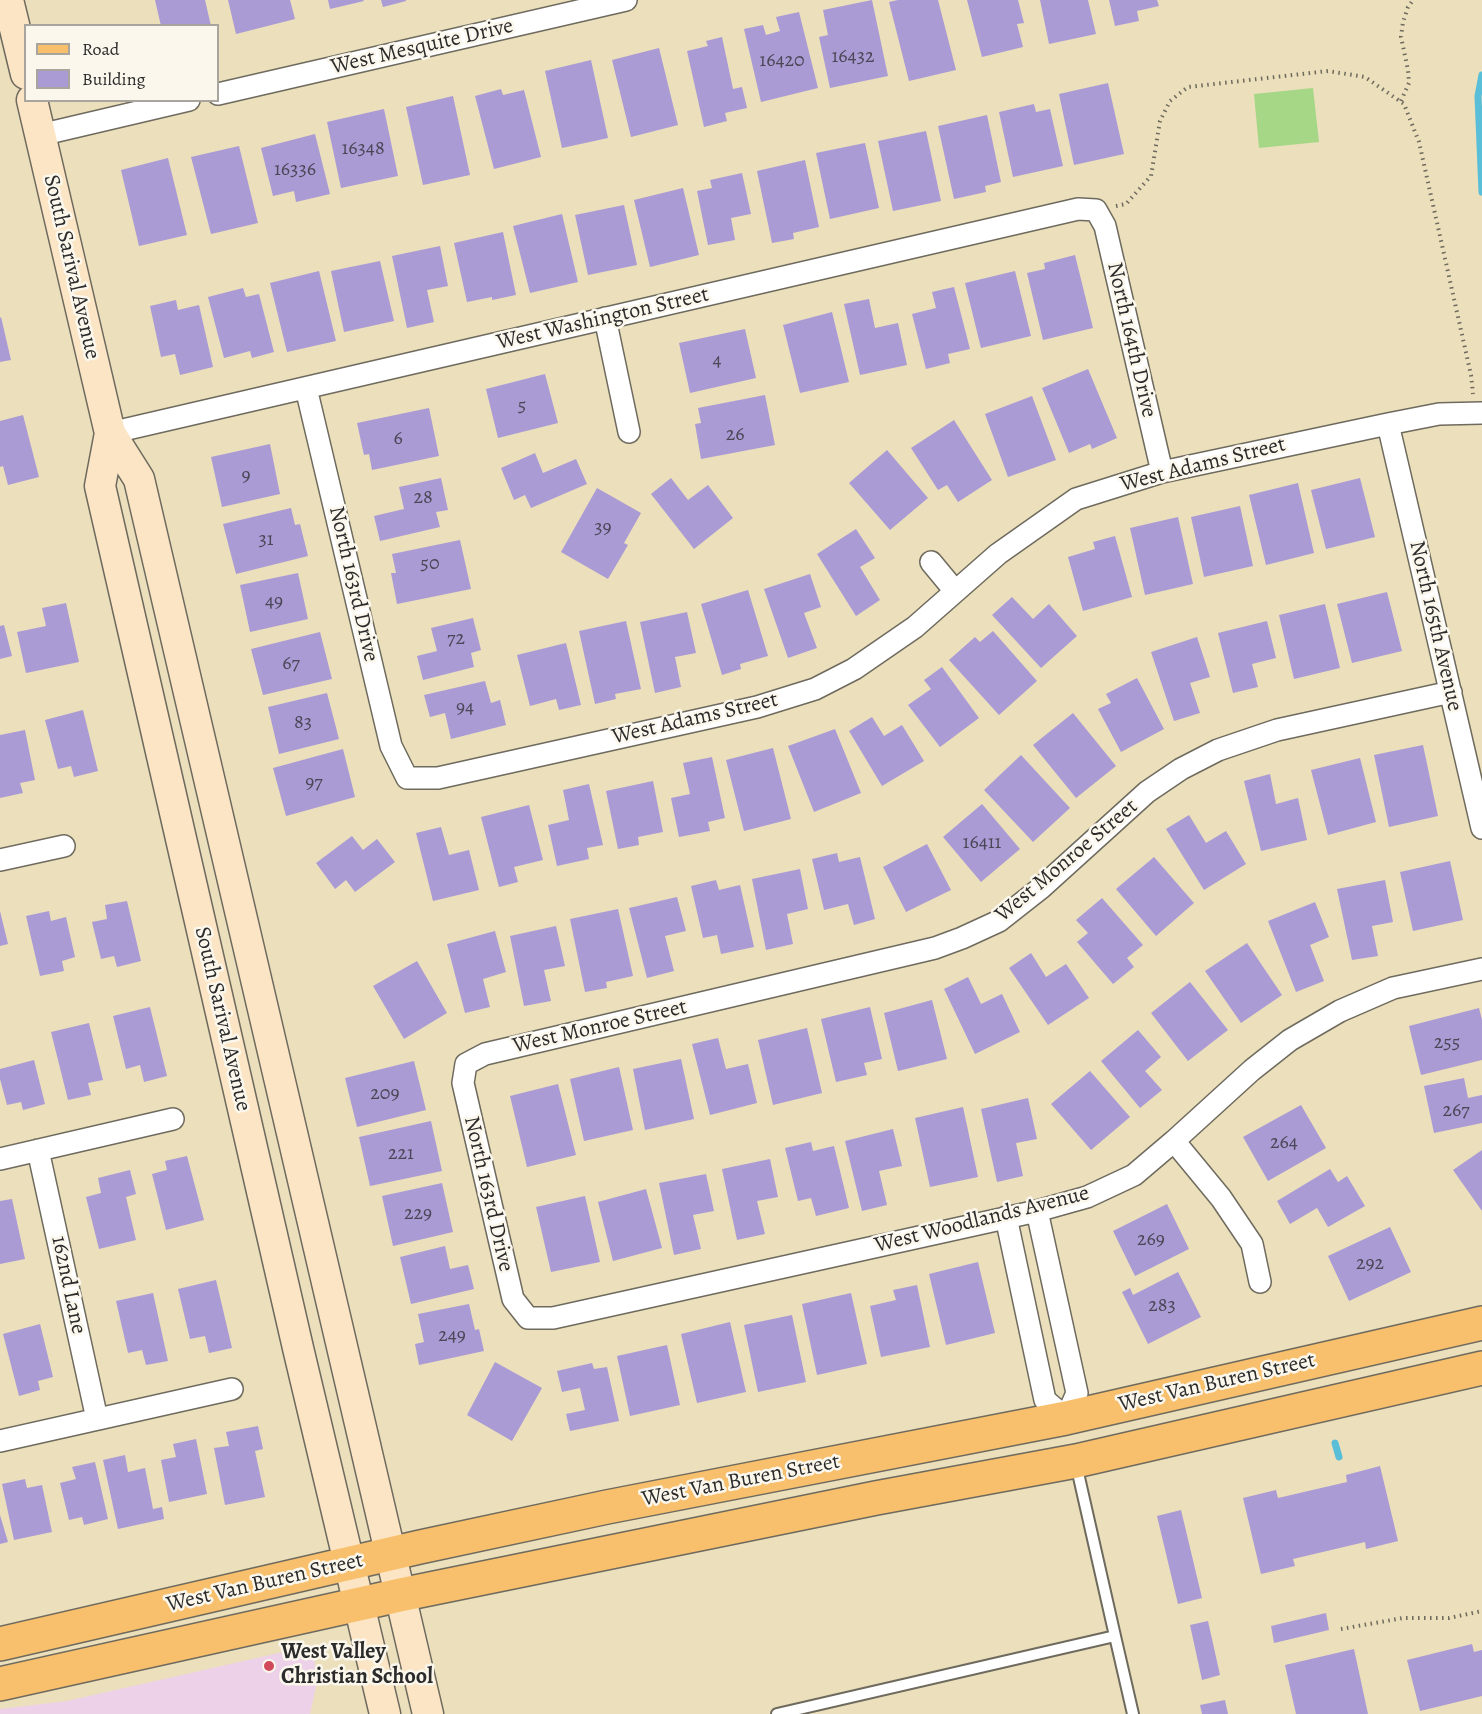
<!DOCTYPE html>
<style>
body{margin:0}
#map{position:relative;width:1482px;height:1714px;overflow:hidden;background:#ebdfbc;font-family:Alegreya,serif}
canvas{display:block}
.legend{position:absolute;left:24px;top:24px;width:195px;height:78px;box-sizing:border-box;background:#fbf7ec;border:2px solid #a8a59f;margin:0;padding:8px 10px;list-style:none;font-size:18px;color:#2b2b2b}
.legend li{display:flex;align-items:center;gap:12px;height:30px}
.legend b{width:30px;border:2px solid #a8a59f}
</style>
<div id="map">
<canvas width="1482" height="1714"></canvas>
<ul class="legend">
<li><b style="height:8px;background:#f8bf6c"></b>Road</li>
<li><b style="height:16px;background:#aa9bd5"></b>Building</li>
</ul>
</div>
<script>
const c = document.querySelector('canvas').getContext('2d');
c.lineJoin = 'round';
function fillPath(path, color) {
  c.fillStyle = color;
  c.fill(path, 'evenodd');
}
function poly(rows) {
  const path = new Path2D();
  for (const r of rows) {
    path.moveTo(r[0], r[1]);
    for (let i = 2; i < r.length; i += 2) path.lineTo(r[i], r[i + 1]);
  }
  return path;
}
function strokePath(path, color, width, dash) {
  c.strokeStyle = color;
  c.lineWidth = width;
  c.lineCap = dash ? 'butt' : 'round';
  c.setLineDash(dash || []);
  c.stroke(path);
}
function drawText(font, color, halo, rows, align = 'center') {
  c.font = font + ' Alegreya,serif';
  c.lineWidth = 5;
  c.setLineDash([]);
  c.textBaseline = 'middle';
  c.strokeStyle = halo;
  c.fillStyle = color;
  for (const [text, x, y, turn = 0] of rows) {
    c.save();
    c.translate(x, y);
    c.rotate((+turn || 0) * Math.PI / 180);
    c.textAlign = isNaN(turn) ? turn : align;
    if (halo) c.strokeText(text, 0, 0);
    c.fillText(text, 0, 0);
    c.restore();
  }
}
fillPath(poly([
 [314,1645,316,1687,310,1714,0,1714,0,1709,67,1701]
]), '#edd1e9');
fillPath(poly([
 [1313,88,1319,142,1259,148,1254,94]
]), '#a5d787');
strokePath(poly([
 [1482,75,1478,96,1482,192],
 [1335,1443,1339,1457]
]), '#59bed7', 7);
fillPath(poly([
 [155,0,205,0,211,26,161,26],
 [228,0,290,0,295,19,236,34],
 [328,0,363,0,364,1,330,9],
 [381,0,406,0,406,1,383,7],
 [872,0,888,76,830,88,819,37,828,35,823,10],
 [898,0,938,0,956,70,909,81,889,2],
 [967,0,1018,0,1024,23,1017,24,1023,47,982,57],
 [1040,0,1088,0,1096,34,1049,44],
 [1109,0,1157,0,1159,6,1137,11,1139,21,1115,26],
 [799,12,818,88,761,102,744,29,763,25,766,35,780,31,776,17],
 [722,37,733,89,742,87,747,108,725,113,727,121,704,127,687,51,708,46,706,41],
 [659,48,678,125,631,137,612,60],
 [591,60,608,138,562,148,545,71],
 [1108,83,1124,154,1074,165,1059,94],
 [501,89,503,95,524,90,541,157,494,169,475,96],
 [453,96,470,175,423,185,406,107],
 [1034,104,1036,112,1050,109,1063,166,1013,177,999,112],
 [384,109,398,176,341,188,327,122],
 [987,115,1001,182,985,186,986,192,954,199,938,126],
 [926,131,941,201,893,211,878,141],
 [315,134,330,194,296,202,294,191,273,196,261,148],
 [865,143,879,208,830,219,816,153],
 [239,146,258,223,211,234,191,157],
 [168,158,187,235,139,246,121,170],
 [805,160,819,227,793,233,794,239,772,243,757,171],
 [742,173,751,214,731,218,735,240,708,245,697,191,712,188,710,180],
 [683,188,699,255,650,267,634,200],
 [624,205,637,265,588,275,575,215],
 [562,214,578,282,530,293,513,226],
 [503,232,516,295,492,300,492,297,467,302,454,243],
 [440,246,448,286,427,290,434,322,407,328,392,256],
 [1075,255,1093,328,1043,340,1027,273,1045,269,1044,263],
 [380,261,394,321,344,332,331,271],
 [319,271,336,341,287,352,270,283],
 [1015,271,1031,336,981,348,965,283],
 [954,287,970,349,948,354,950,363,926,369,912,314,936,308,932,292],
 [243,288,246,297,259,294,274,352,252,358,250,351,224,358,208,297],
 [869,299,875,328,898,323,907,365,860,375,844,304],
 [176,300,178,310,199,305,213,367,180,375,175,354,161,357,150,306],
 [832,312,849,382,800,393,783,325],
 [1,317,11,360,0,362,0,318],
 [745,329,756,378,690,393,679,343],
 [1088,369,1117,438,1092,449,1090,444,1069,453,1042,388],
 [545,374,558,423,498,438,486,389],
 [765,395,775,445,701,459,695,424,701,423,698,408],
 [1032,396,1056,460,1008,477,985,414],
 [429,408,439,456,372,470,369,454,364,455,357,423],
 [23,415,39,477,8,485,3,466,0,467,0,421],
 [954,420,992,480,958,502,947,485,938,490,911,448],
 [270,444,280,494,222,507,211,457],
 [887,450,928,498,890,530,849,483],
 [535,453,543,473,576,459,587,484,531,508,525,495,514,500,501,468],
 [441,478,448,510,436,512,440,527,380,541,374,516,404,509,399,487],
 [671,478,688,500,708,485,733,518,694,549,651,494],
 [1360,478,1375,537,1326,549,1311,490],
 [1298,483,1314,553,1266,565,1249,495],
 [597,488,641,513,624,543,628,545,608,579,561,552],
 [1240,506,1253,566,1204,577,1191,517],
 [291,508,295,525,300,524,308,556,236,574,223,524],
 [1178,517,1193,584,1145,595,1130,528],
 [856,529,875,558,860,567,880,600,856,616,817,554],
 [1115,536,1132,597,1083,611,1068,557,1095,549,1093,542],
 [460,540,471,589,397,604,391,573,396,573,392,554],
 [298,573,308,619,250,632,240,585],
 [810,574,821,607,804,613,817,648,788,658,764,589],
 [748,590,768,656,740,664,741,669,722,675,701,604],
 [1387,592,1402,651,1352,663,1337,604],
 [1012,597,1033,619,1049,604,1077,636,1041,668,992,615],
 [66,603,79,662,26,673,17,632,46,626,42,608],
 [1325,604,1340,668,1294,679,1279,615],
 [687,612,696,653,675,657,681,687,655,693,640,622],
 [473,618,481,650,471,653,474,667,423,680,417,656,437,651,431,628],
 [626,621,641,689,615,694,616,699,595,704,579,631],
 [1267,621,1276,658,1252,664,1258,687,1233,693,1218,633],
 [4,625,12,656,0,659,0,626],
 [993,631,1037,681,999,715,949,660,975,637,980,642],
 [320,632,332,679,263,695,251,649],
 [1197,637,1210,677,1190,683,1200,713,1174,721,1151,652],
 [566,643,581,705,559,710,556,699,530,706,517,655],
 [942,667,979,718,940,747,908,705,931,689,924,680],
 [1137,678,1164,729,1121,752,1098,709,1111,703,1106,694],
 [485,681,491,703,500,700,506,725,451,739,445,713,430,717,424,695],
 [327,693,339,739,279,754,268,707],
 [83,710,98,771,74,777,71,766,58,769,45,720],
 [1073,713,1116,766,1076,798,1033,745],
 [872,717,884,736,902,725,924,761,882,786,849,731],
 [835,729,861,793,814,812,788,746],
 [25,730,35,780,20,783,23,793,0,798,0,735],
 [1423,745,1438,816,1389,827,1374,755],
 [773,748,791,819,744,831,726,760],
 [343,749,355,797,286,816,273,768],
 [1021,755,1070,808,1033,842,984,790],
 [712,757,725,818,708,822,710,831,679,837,671,798,690,794,683,763],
 [1360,758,1376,822,1328,835,1311,770],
 [1270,774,1276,804,1298,798,1307,840,1261,851,1244,781],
 [653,781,663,832,638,837,639,845,618,849,606,791],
 [589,784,603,845,587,848,589,859,557,866,548,825,569,820,563,790],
 [982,804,1020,849,981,882,943,837],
 [529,805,543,860,514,867,518,882,499,887,481,817],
 [1189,815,1206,843,1226,831,1246,864,1204,890,1166,829],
 [441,827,449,855,469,850,479,890,433,901,416,833],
 [352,836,363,850,377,839,395,862,355,892,346,880,335,889,316,863],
 [927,844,951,890,906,912,883,867],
 [837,853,839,862,860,857,875,919,854,925,848,904,824,910,812,859],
 [1154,857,1194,903,1156,936,1116,889],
 [1450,861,1463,920,1413,931,1400,872],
 [800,869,808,909,787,914,793,944,766,950,752,879],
 [716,880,719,890,740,885,754,947,721,954,717,935,703,938,691,886],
 [1385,880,1393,922,1372,926,1378,956,1352,960,1337,889],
 [677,897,686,931,665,936,674,971,647,978,629,908],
 [1102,898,1143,945,1127,958,1134,967,1113,984,1077,942,1088,933,1076,920],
 [127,901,141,961,117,967,114,956,101,959,92,922,107,919,105,905],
 [1315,902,1329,937,1310,945,1324,981,1296,992,1268,921],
 [618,909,633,976,606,982,607,988,585,992,570,919],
 [0,911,8,944,0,946],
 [49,911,51,921,66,917,75,957,62,961,64,971,40,976,26,916],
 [556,926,565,966,544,970,551,1001,524,1006,510,936],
 [495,931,506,972,483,979,490,1007,465,1013,447,944],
 [1247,943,1282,995,1241,1023,1205,971],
 [1031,953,1046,977,1066,964,1089,998,1048,1025,1009,968],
 [417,961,447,1013,404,1039,373,986],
 [968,977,981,1004,1002,994,1020,1032,975,1054,944,989],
 [1190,982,1228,1030,1188,1061,1151,1013],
 [932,1000,947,1059,898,1071,884,1013],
 [150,1007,167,1076,144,1082,140,1065,126,1069,113,1016],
 [870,1007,882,1059,864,1063,867,1075,836,1082,821,1019],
 [1479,1008,1482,1020,1482,1060,1421,1075,1409,1026],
 [89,1023,103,1080,88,1083,91,1095,68,1100,51,1032],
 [807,1028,822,1093,773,1105,758,1040],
 [1138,1030,1161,1057,1145,1071,1162,1090,1140,1108,1101,1061],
 [718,1038,726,1069,748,1064,757,1103,710,1115,692,1044],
 [681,1059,694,1119,645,1130,633,1069],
 [34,1060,45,1104,23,1110,21,1102,7,1105,0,1079,0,1069],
 [414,1061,426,1110,357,1127,345,1078],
 [619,1067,633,1130,584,1141,570,1079],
 [1090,1071,1130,1117,1091,1150,1051,1104],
 [1464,1078,1468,1098,1482,1095,1482,1123,1434,1133,1424,1086],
 [558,1084,576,1155,527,1167,510,1096],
 [1028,1098,1037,1139,1016,1143,1023,1176,997,1182,981,1109],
 [1301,1105,1326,1148,1268,1181,1243,1137],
 [963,1107,978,1177,930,1187,915,1118],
 [431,1121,442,1171,370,1186,359,1137],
 [893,1129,902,1166,879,1171,887,1205,862,1211,845,1141],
 [811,1142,813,1151,834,1146,849,1208,816,1216,811,1198,798,1201,785,1148],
 [1482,1150,1482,1211,1453,1170],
 [187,1156,204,1220,166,1230,152,1174,167,1170,165,1161],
 [770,1159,778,1197,757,1201,765,1234,737,1240,722,1169],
 [1330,1169,1338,1182,1347,1176,1365,1206,1328,1227,1317,1208,1290,1224,1277,1201],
 [130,1170,136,1194,126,1197,136,1240,99,1249,86,1197,101,1193,98,1178],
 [706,1174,714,1211,693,1215,701,1249,674,1255,659,1183],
 [442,1183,453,1232,393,1246,382,1196],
 [646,1189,662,1248,613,1261,598,1202],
 [585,1196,600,1262,551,1272,536,1207],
 [12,1199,25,1259,0,1264,0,1201],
 [1167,1204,1189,1249,1135,1276,1113,1231],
 [1390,1227,1411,1272,1349,1301,1328,1256],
 [445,1246,450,1269,468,1265,474,1289,411,1304,400,1257],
 [978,1262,995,1333,946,1345,929,1274],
 [1178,1272,1201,1317,1148,1344,1122,1292,1130,1288,1133,1295],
 [216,1280,232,1348,209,1353,205,1336,190,1339,178,1289],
 [917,1285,930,1347,881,1357,870,1306,896,1300,893,1290],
 [153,1293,168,1361,146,1365,142,1350,128,1353,116,1301],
 [851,1293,867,1364,817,1375,802,1304],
 [469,1304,475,1330,479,1329,484,1351,419,1365,415,1344,424,1342,418,1314],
 [792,1315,806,1382,758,1392,744,1325],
 [730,1322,746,1392,697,1403,681,1334],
 [40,1324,53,1377,38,1381,40,1390,19,1396,3,1334],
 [667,1345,680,1405,630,1416,617,1356],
 [495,1362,542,1388,512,1441,467,1415],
 [592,1363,594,1369,607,1367,619,1421,570,1431,566,1414,585,1410,580,1388,562,1392,557,1371],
 [258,1426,263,1449,255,1451,265,1497,225,1505,214,1448,229,1446,226,1432],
 [196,1439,207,1494,169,1502,161,1460,176,1457,173,1444],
 [125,1455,128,1472,145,1468,153,1509,162,1507,164,1519,118,1529,103,1460],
 [95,1462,108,1519,84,1525,82,1517,69,1520,60,1483,76,1479,72,1467],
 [1380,1466,1398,1541,1366,1549,1365,1542,1293,1559,1295,1566,1261,1574,1243,1498,1276,1490,1278,1498,1347,1482,1346,1475],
 [25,1479,27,1488,42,1485,52,1532,14,1540,2,1484],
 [1181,1510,1202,1598,1178,1604,1157,1516],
 [0,1515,8,1542,0,1544],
 [1326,1613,1329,1630,1274,1643,1271,1626],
 [1208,1621,1220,1675,1202,1680,1190,1625],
 [1472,1644,1474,1652,1482,1650,1482,1696,1420,1711,1407,1660],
 [1354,1649,1368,1714,1296,1714,1285,1665],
 [1225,1700,1228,1714,1202,1714,1200,1705]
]), '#aa9bd5');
const lane = poly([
 [1115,1636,1133,1714],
 [777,1714,1115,1636,1076,1464]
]);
const street = poly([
 [218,94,626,0],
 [40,135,189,100],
 [605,318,629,432],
 [306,388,391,746,407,778,438,778,757,707,815,689,854,669,915,627,998,554,1076,499,1162,472,1388,424,1439,414,1482,413],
 [1388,424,1482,828],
 [110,433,1078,209,1096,210,1105,226,1162,472],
 [931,562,955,591],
 [1451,692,1277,730,1218,750,1181,769,1147,792,1041,888,999,921,962,938,935,948,485,1054,466,1064,463,1083,513,1299,528,1318,553,1318,1037,1211,1087,1197,1134,1175,1174,1141,1252,1070,1290,1040,1340,1011,1393,988,1482,969],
 [0,860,64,846],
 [1174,1141,1221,1198,1252,1244,1260,1282],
 [38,1150,97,1419],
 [0,1159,173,1119],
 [1006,1217,1045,1400,1066,1418,1077,1393,1037,1211],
 [0,1441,232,1389]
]);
const secondary = poly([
 [8,0,26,74],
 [32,100,110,433,139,479,428,1714],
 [110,433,100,486,298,1348,385,1714]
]);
const primary = poly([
 [0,1644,420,1547,607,1507,1066,1418,1482,1323],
 [0,1684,400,1595,876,1498,1076,1461,1482,1368]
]);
strokePath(lane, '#6e6a5e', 14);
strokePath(street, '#6e6a5e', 24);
strokePath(secondary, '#6e6a5e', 33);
strokePath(primary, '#6e6a5e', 36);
strokePath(poly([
 [1401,101,1409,83,1408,70,1401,37,1403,22,1408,7,1413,0],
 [1116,206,1126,204,1151,176,1160,121,1170,101,1188,87,1328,71,1365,77,1404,104,1419,142,1471,375,1473,394],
 [1341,1629,1403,1618,1449,1618,1482,1611]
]), '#6e6a5e', 4, [1.5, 4.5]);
strokePath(lane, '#fff', 10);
strokePath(street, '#fff', 21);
strokePath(secondary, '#fce5c4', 30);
strokePath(primary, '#f8bf6c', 33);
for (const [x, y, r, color] of [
 [269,1666,6,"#d1495b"]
]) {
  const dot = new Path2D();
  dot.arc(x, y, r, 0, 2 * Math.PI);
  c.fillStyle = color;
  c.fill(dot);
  strokePath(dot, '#fbf7ec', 2);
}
drawText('20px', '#4b4756', null, [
 ["16432",853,57],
 ["16420",782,61],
 ["16348",363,149],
 ["16336",295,170],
 ["4",717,361],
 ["5",522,406],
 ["26",735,435],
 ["6",398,439],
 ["9",246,476],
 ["28",423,498],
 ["39",603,528],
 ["31",266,540],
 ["50",430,564],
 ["49",274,602],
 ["72",456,639],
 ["67",291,664],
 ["94",465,708],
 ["83",303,723],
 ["97",314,783],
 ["16411",982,843],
 ["255",1447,1043],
 ["209",385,1094],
 ["267",1456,1111],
 ["264",1284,1143],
 ["221",401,1154],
 ["229",418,1214],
 ["269",1151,1240],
 ["292",1370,1264],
 ["283",1162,1306],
 ["249",452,1336]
]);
drawText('22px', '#2b2b2b', '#fbf7ec', [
 ["West Mesquite Drive",422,47,-13],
 ["South Sarival Avenue",71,267,77],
 ["West Washington Street",603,319,-13],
 ["North 164th Drive",1131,340,77],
 ["West Adams Street",1203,465,-14],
 ["North 163rd Drive",353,584,77],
 ["North 165th Avenue",1435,626,77],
 ["West Adams Street",695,719,-13],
 ["West Monroe Street",1067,861,-40],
 ["South Sarival Avenue",222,1019,77],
 ["West Monroe Street",600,1027,-13],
 ["North 163rd Drive",488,1194,77],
 ["West Woodlands Avenue",982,1220,-14],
 ["162nd Lane",68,1285,78],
 ["West Van Buren Street",1217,1383,-13],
 ["West Van Buren Street",741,1481,-11],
 ["West Van Buren Street",265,1583,-13]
]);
drawText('bold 22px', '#2b2b2b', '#fbf7ec', [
 ["West Valley",281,1653],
 ["Christian School",281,1678]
], 'left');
</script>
